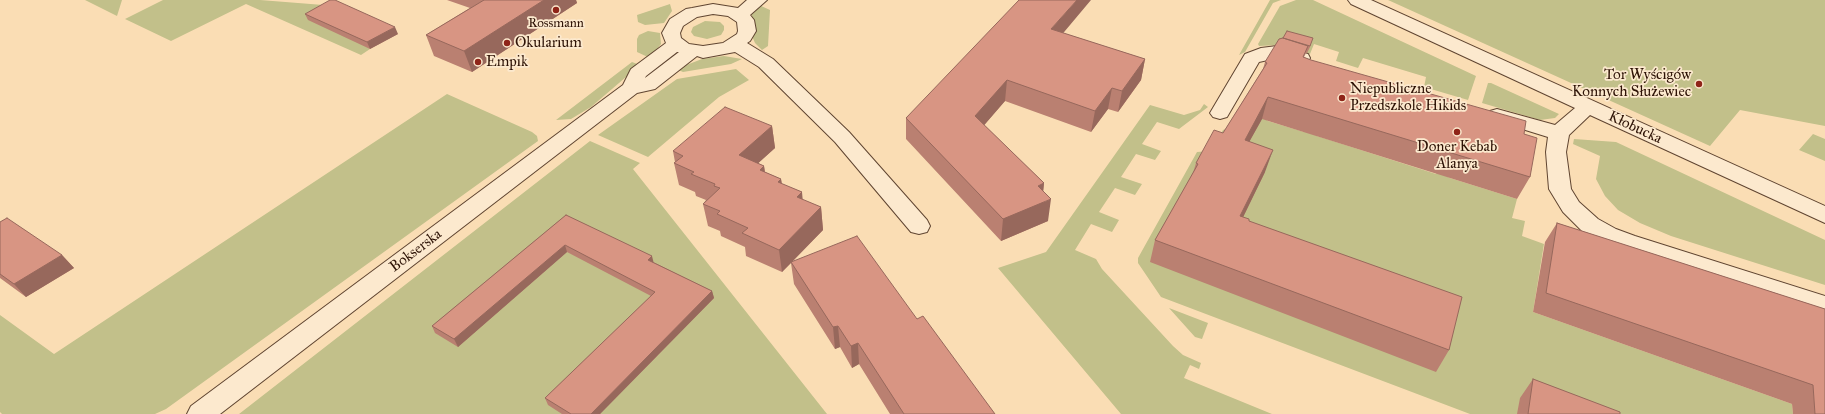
<!DOCTYPE html>
<meta charset="utf-8">
<style>
body{margin:0}
canvas{display:block;background:#faddb4}
</style>
<canvas width="1825" height="414"></canvas>
<script>
const c = document.querySelector('canvas').getContext('2d');
c.lineJoin = 'round';
function fillPath(path, color) {
  c.fillStyle = color;
  c.fill(path, 'evenodd');
}
function poly(rows) {
  const path = new Path2D();
  for (const r of rows) {
    path.moveTo(r[0], r[1]);
    for (let i = 2; i < r.length; i += 2) path.lineTo(r[i], r[i + 1]);
  }
  return path;
}
function strokePath(path, color, width, dash) {
  c.strokeStyle = color;
  c.lineWidth = width;
  c.lineCap = dash ? 'butt' : 'round';
  c.setLineDash(dash || []);
  c.stroke(path);
}
function drawText(font, color, halo, rows, align = 'center') {
  c.font = font + ' "IM FELL Great Primer",serif';
  c.lineWidth = 3.5;
  c.setLineDash([]);
  c.textBaseline = 'middle';
  c.strokeStyle = halo;
  c.fillStyle = color;
  for (const [text, x, y, turn = 0] of rows) {
    c.save();
    c.translate(x, y);
    c.rotate((+turn || 0) * Math.PI / 180);
    c.textAlign = isNaN(turn) ? turn : align;
    if (halo) c.strokeText(text, 0, 0);
    c.fillText(text, 0, 0);
    c.restore();
  }
}
fillPath(poly([
 [85,0,122,0,117,16],
 [163,0,260,0,336,6,370,49,361,55,246,4,171,41,125,19],
 [1270,0,1281,0,1273,3,1245,52,1239,55],
 [1296,0,1313,0,1476,76,1468,100,1424,87,1426,77,1363,58,1358,68,1336,61,1339,52,1314,44,1310,54,1278,45,1259,46,1258,44,1280,6],
 [1388,0,1825,0,1825,126,1740,110,1710,146],
 [670,4,672,11,664,23,645,25,638,22,637,15],
 [759,5,770,10,768,46,762,50,755,43,752,36,752,14],
 [705,21,720,22,724,26,724,30,721,35,707,39,694,36,691,32,693,27],
 [648,31,660,33,661,44,650,58,637,52,637,39,639,35],
 [724,56,742,59,731,64,683,72,676,69,702,59],
 [632,62,640,65,591,107,571,119,556,120],
 [736,69,749,80,719,97,648,157,598,135,677,79],
 [1488,83,1491,83,1559,114,1555,118,1540,120,1482,103],
 [447,94,532,132,537,136,538,141,166,409,155,414,2,414,0,412,0,315,54,354],
 [1204,104,1208,107,1179,129,1157,122,1142,144,1161,151,1155,160,1136,154,1121,177,1142,184,1135,195,1115,188,1099,212,1119,220,1112,232,1091,224,1075,250,1096,259,1102,269,1173,346,1183,355,1201,363,1199,369,1190,365,1184,378,1272,414,1121,414,998,268,1046,252,1150,105,1184,115,1200,110],
 [1263,116,1268,121,1304,132,1306,129,1317,136,1436,174,1437,171,1450,178,1517,199,1512,218,1525,221,1522,236,1544,244,1533,312,1792,404,1793,414,1470,414,1161,297,1138,263,1138,258,1197,152,1210,151,1223,130,1236,124],
 [1813,134,1825,139,1825,161,1799,150],
 [1574,139,1616,142,1825,240,1825,285,1671,236,1640,223,1618,210,1605,196,1596,179,1600,156,1573,144],
 [590,141,640,163,633,169,827,414,239,414],
 [1169,308,1208,323,1202,339,1195,337]
]), '#c2c08a');
const minor = poly([
 [747,0,767,0,750,15,754,20,756,31,750,41,747,43,773,59,849,132,927,220,930,226,927,232,919,234,911,232,835,142,759,67,735,52,703,58,697,56,655,89,637,93,220,414,187,414,191,406,623,85,631,69,666,43,662,33,670,19,686,9,692,8,713,4,738,8,747,0],
 [713,14,728,16,737,22,738,31,737,34,723,43,703,46,689,44,681,38,680,33,683,26,697,17,713,14],
 [677,52,679,52,645,78,646,76,677,52],
 [1348,0,1371,0,1825,206,1825,223,1590,115,1569,135,1566,152,1571,189,1579,202,1598,219,1616,229,1635,236,1825,296,1825,314,1619,248,1600,241,1582,231,1563,212,1549,189,1546,152,1548,137,1490,119,1487,115,1490,111,1497,109,1555,125,1575,108,1351,4,1348,0],
 [1277,46,1308,54,1310,58,1308,62,1301,64,1277,58,1259,62,1227,117,1220,119,1213,117,1210,113,1245,54,1261,48,1277,46]
]);
strokePath(minor, '#604531', 2);
fillPath(minor, '#fce9ce');
fillPath(poly([
 [447,0,576,0,577,3,472,72,434,56,426,35,470,8],
 [305,14,398,34,370,49,308,20],
 [1063,33,1145,59,1141,80,1118,112,1108,109,1091,132,1005,101,984,125,1044,183,1043,192,1048,221,1001,241,906,139,906,118],
 [1311,45,1307,53,1306,53,1304,57,1311,60,1524,134,1530,177,1517,199,1262,119,1249,142,1265,172,1243,217,1449,350,1436,372,1150,262,1155,240,1193,173,1196,163,1223,133,1263,69,1265,62],
 [772,126,775,148,758,163,764,166,765,172,781,179,782,184,802,192,802,200,821,207,823,230,792,262,917,319,995,414,890,414,859,364,852,368,840,347,835,349,794,284,791,263,782,272,746,256,745,247,721,236,720,231,708,226,703,204,706,200,696,196,695,192,679,185,674,163,675,162,673,151],
 [566,215,653,262,712,291,714,298,600,414,562,414,548,405,545,398,651,296,567,252,458,347,435,333,432,326],
 [0,222,62,255,74,268,26,297,0,278],
 [1557,223,1825,309,1825,414,1793,414,1792,404,1533,312,1545,242],
 [1533,379,1620,414,1517,414,1520,398]
]), '#ba8071');
fillPath(poly([
 [544,0,576,0,577,3,472,72,464,51],
 [1077,0,1091,0,1049,50,1051,29],
 [395,27,398,34,370,49,367,42],
 [1145,59,1141,80,1118,112,1122,91],
 [1007,80,1005,101,974,137,975,116],
 [1112,88,1108,109,1091,132,1095,111],
 [1268,97,1262,119,1238,162,1245,140],
 [772,126,775,148,743,177,739,155],
 [1273,150,1265,172,1233,238,1240,216],
 [764,166,767,188,760,170],
 [781,179,784,201,778,182],
 [1044,183,1042,203,1051,199,1048,221,1001,241,1003,219,1038,186],
 [802,192,804,214,797,197],
 [821,207,823,230,782,272,779,250],
 [565,245,567,252,458,347,454,339],
 [62,255,74,268,26,297,14,284],
 [652,256,654,264,648,260],
 [712,291,714,298,600,414,591,414],
 [838,326,840,347,835,349,833,327],
 [858,343,859,364,852,368,851,346]
]), '#97685c');
const building = poly([
 [330,0,335,0,395,27,367,42,305,14,330,0],
 [484,0,544,0,464,51,426,35,484,0],
 [1019,0,1077,0,1051,29,1145,59,1122,91,1112,88,1095,111,1007,80,975,116,1044,183,1038,186,1051,199,1003,219,906,118,1019,0],
 [1287,31,1313,38,1310,46,1283,38,1287,31],
 [1283,38,1308,46,1303,57,1311,60,1526,121,1524,134,1537,138,1530,177,1268,97,1245,140,1273,150,1240,216,1249,219,1249,221,1462,297,1449,350,1155,240,1198,164,1196,163,1214,130,1223,133,1267,63,1265,62,1279,39,1283,38],
 [725,107,772,126,739,155,764,166,760,170,781,179,778,182,802,192,797,197,821,207,779,250,742,233,748,228,717,214,720,211,703,204,720,188,714,186,715,184,691,174,694,172,674,163,683,156,673,151,725,107],
 [566,215,652,256,648,260,712,291,591,414,571,414,545,398,655,292,565,245,454,339,432,326,566,215],
 [7,218,62,255,14,284,0,274,0,222,7,218],
 [1557,223,1825,309,1825,414,1815,414,1813,385,1546,293,1557,223],
 [857,236,917,319,923,316,995,414,904,414,858,343,851,346,838,326,833,327,791,262,857,236],
 [1533,379,1620,412,1620,414,1528,414,1533,379]
]);
fillPath(building, '#d89583');
strokePath(building, '#97685c', 1);
for (const [x, y, r, color] of [
 [556,10,4,"#8f2418"],
 [507,43,4,"#8f2418"],
 [478,62,4,"#8f2418"],
 [1699,84,4,"#8f2418"],
 [1342,98,4,"#8f2418"],
 [1457,132,4,"#8f2418"]
]) {
  const dot = new Path2D();
  dot.arc(x, y, r, 0, 2 * Math.PI);
  c.fillStyle = color;
  c.fill(dot);
  strokePath(dot, '#fce9ce', 1.5);
}
drawText('13px', '#2d1205', '#fce9ce', [
 ["Rossmann",556,24]
]);
drawText('15px', '#2d1205', '#fce9ce', [
 ["Okularium",515,43],
 ["Empik",486,62],
 ["Tor Wyścigów",1691,75,"right"],
 ["Konnych Służewiec",1691,92,"right"],
 ["Niepubliczne",1350,89],
 ["Przedszkole Hikids",1350,106],
 ["Doner Kebab",1457,147,"center"],
 ["Alanya",1457,164,"center"]
], 'left');
drawText('15px', '#2d1205', '#fce9ce', [
 ["Kłobucka",1635,128,25],
 ["Bokserska",416,251,-37]
]);
</script>
